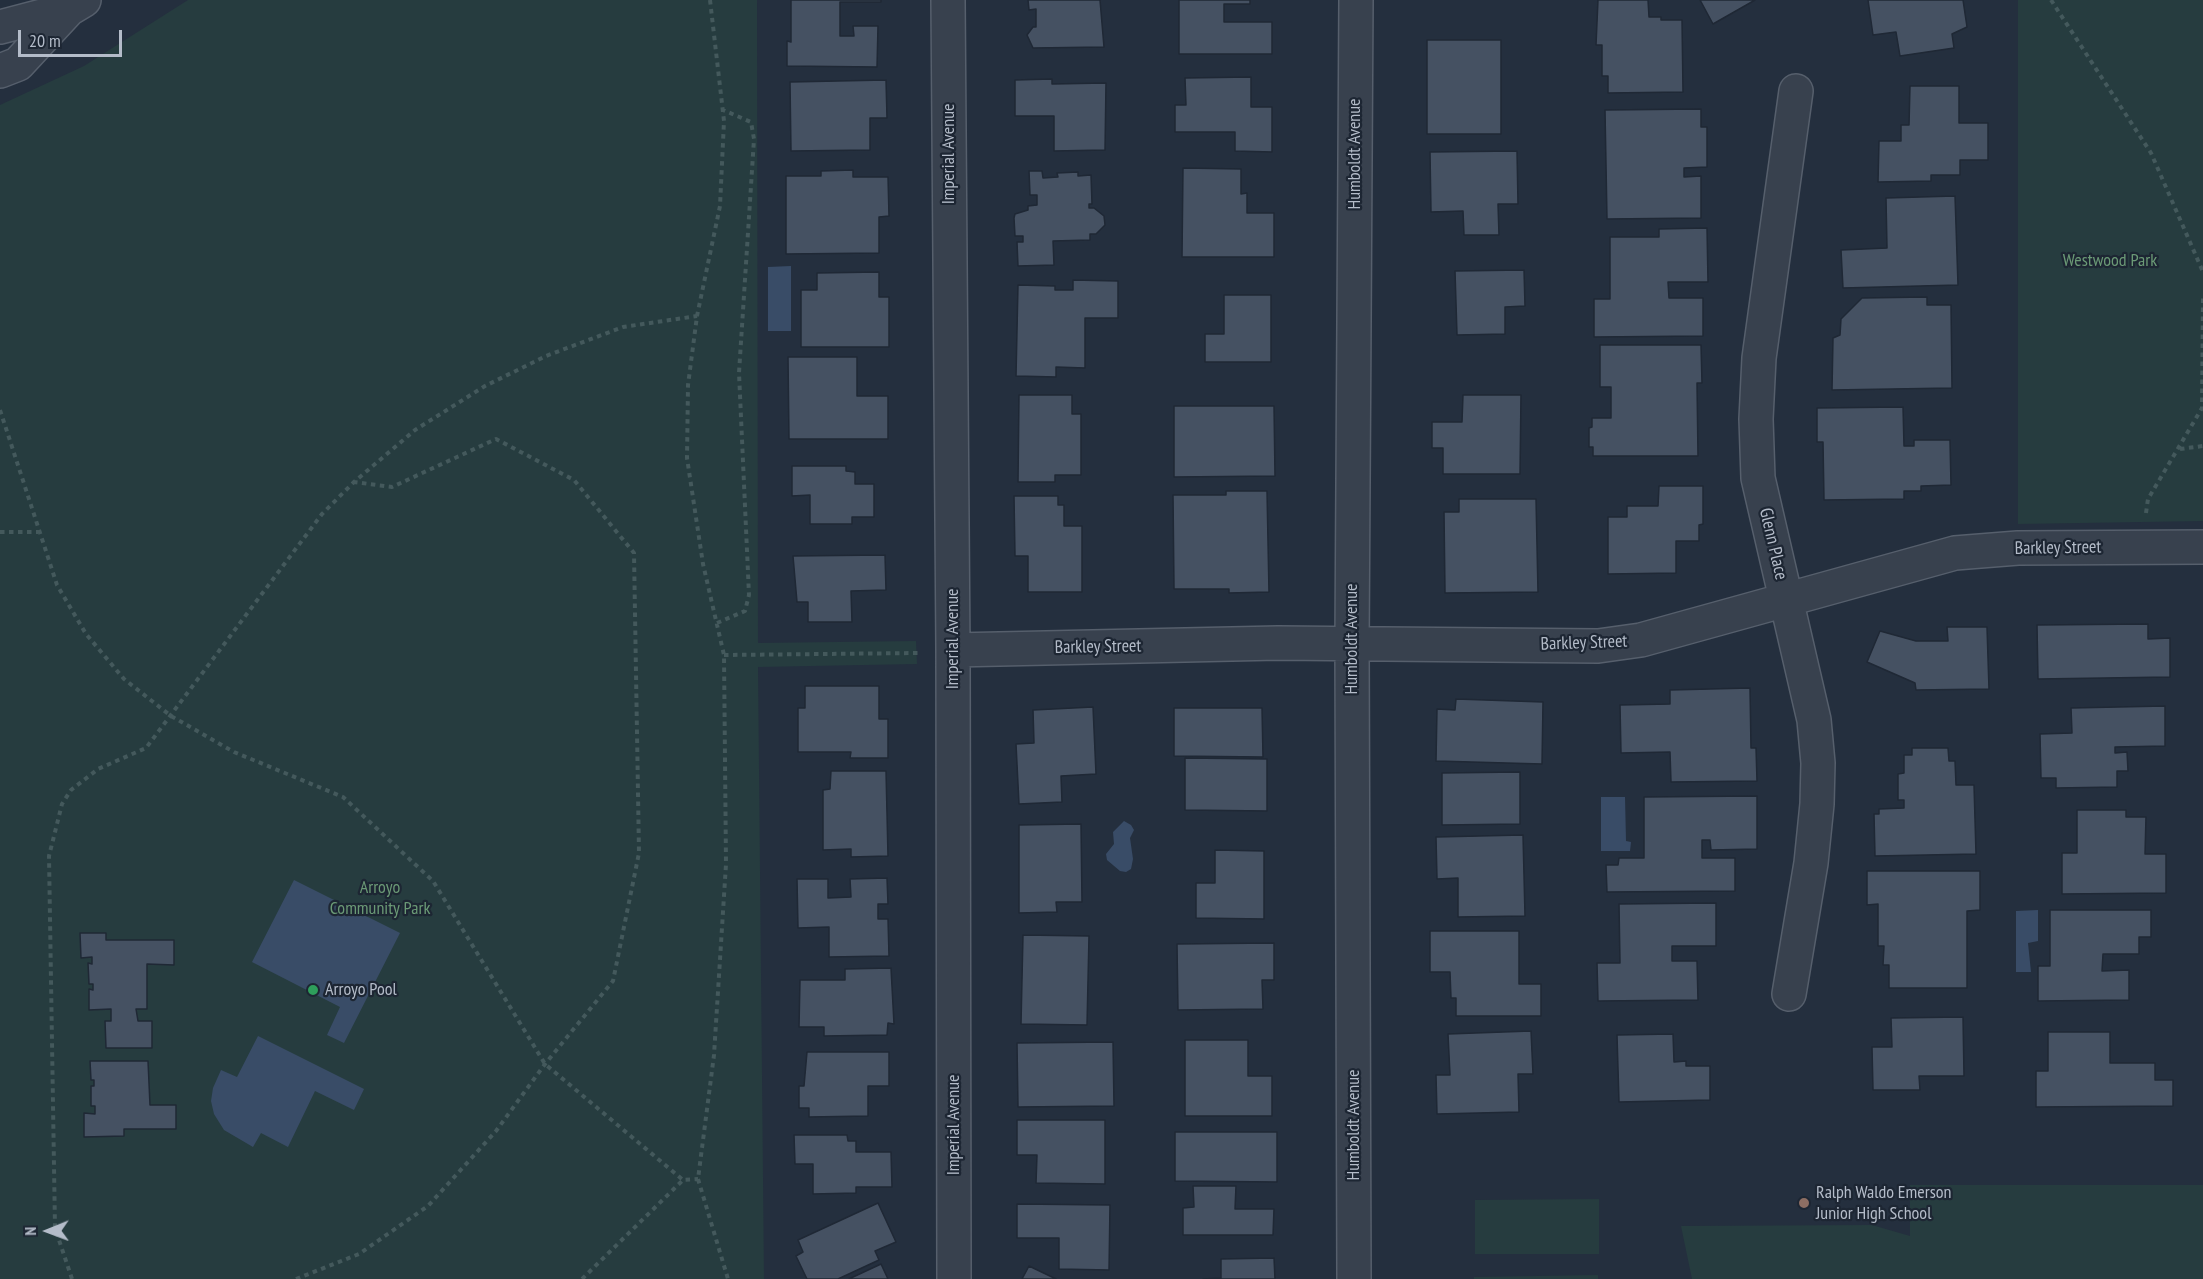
<!DOCTYPE html>
<style>
body{margin:0}
#map{position:relative;width:2203px;height:1279px;overflow:hidden;background:#242f3e;font-family:"PT Sans Narrow",sans-serif}
canvas{display:block}
.north{position:absolute;left:18px;top:1201px;width:60px;height:60px;-webkit-text-stroke:4px #1d2633;paint-order:stroke;rotate:269deg;font-size:16px;font-weight:700;line-height:24px;text-align:center;color:#b4bcc9}
.north::after{content:'';display:block;margin:auto;width:21px;height:27px;background:#b4bcc9;clip-path:polygon(50% 0,100% 100%,50% 72%,0 100%)}
.scale{position:absolute;left:18px;top:30px;width:104px;height:27px;box-sizing:border-box;border:3px solid #b4bcc9;border-top:0;padding-left:8px;font-size:18px;line-height:21px;white-space:nowrap;color:#b4bcc9;-webkit-text-stroke:4px #1d2633;paint-order:stroke}
</style>
<div id="map">
<canvas width="2203" height="1279"></canvas>
<div class="north">N</div>
<div class="scale">20 m</div>
</div>
<script>
const c = document.querySelector('canvas').getContext('2d');
c.lineJoin = 'round';
function fillPath(path, color) {
  c.fillStyle = color;
  c.fill(path, 'evenodd');
}
function poly(rows) {
  const path = new Path2D();
  for (const r of rows) {
    path.moveTo(r[0], r[1]);
    for (let i = 2; i < r.length; i += 2) path.lineTo(r[i], r[i + 1]);
  }
  return path;
}
function strokePath(path, color, width, dash) {
  c.strokeStyle = color;
  c.lineWidth = width;
  c.lineCap = dash ? 'butt' : 'round';
  c.setLineDash(dash || []);
  c.stroke(path);
}
function drawText(font, color, halo, rows, align = 'center') {
  c.font = font + ' "PT Sans Narrow",sans-serif';
  c.lineWidth = 4.5;
  c.setLineDash([]);
  c.textBaseline = 'middle';
  c.strokeStyle = halo;
  c.fillStyle = color;
  for (const [text, x, y, turn = 0] of rows) {
    c.save();
    c.translate(x, y);
    c.rotate((+turn || 0) * Math.PI / 180);
    c.textAlign = isNaN(turn) ? turn : align;
    if (halo) c.strokeText(text, 0, 0);
    c.fillText(text, 0, 0);
    c.restore();
  }
}
fillPath(poly([
 [188,0,757,0,758,643,916,641,917,664,758,667,764,1279,0,1279,0,105,84,66],
 [2018,0,2203,0,2203,521,2018,524],
 [1910,1185,2203,1185,2203,1279,1692,1279,1681,1226,1872,1225,1910,1236],
 [1599,1199,1599,1254,1475,1254,1475,1200],
 [1598,1275,1598,1279,1474,1279,1474,1277]
]), '#263c3f');
fillPath(poly([
 [791,266,791,331,768,331,768,267],
 [1601,797,1625,797,1626,841,1631,842,1630,851,1601,851],
 [1124,821,1131,825,1134,830,1130,838,1133,859,1131,869,1126,872,1120,871,1107,860,1106,854,1114,844,1113,832],
 [294,880,400,933,344,1043,327,1035,340,1007,252,962],
 [2038,910,2038,941,2028,943,2031,972,2016,972,2016,911],
 [258,1036,364,1089,354,1110,315,1091,288,1147,261,1133,253,1147,224,1130,214,1114,211,1101,213,1088,221,1070,237,1077]
]), '#394c67');
const building = poly([
 [791,0,881,0,881,2,840,2,840,36,854,36,853,26,878,26,877,67,787,66,787,41,791,42,791,0],
 [1028,0,1100,0,1104,47,1033,48,1027,35,1033,27,1036,27,1036,9,1029,10,1028,0],
 [1179,0,1250,0,1250,4,1224,4,1224,22,1272,22,1272,54,1179,54,1179,0],
 [1598,0,1648,0,1649,17,1661,17,1661,20,1682,20,1683,92,1608,93,1608,76,1602,76,1602,45,1596,45,1598,0],
 [1700,0,1755,0,1713,24,1700,0],
 [1868,0,1963,0,1967,27,1952,34,1954,48,1900,56,1896,32,1873,35,1868,0],
 [1427,40,1501,40,1501,134,1427,134,1427,40],
 [1251,77,1251,107,1272,107,1272,152,1235,151,1235,132,1175,132,1175,105,1186,105,1185,78,1251,77],
 [1052,79,1052,84,1106,83,1105,150,1054,151,1054,116,1015,116,1015,80,1052,79],
 [886,80,887,118,870,118,870,150,791,151,790,82,886,80],
 [1910,86,1959,86,1959,123,1988,123,1988,160,1960,160,1960,175,1931,175,1931,181,1878,182,1879,141,1901,141,1901,125,1909,125,1910,86],
 [1701,109,1701,127,1707,127,1707,167,1684,168,1684,177,1701,176,1701,218,1607,219,1605,110,1701,109],
 [1517,151,1518,204,1498,204,1499,235,1464,235,1463,211,1431,212,1430,152,1517,151],
 [1183,168,1241,169,1241,194,1247,193,1247,213,1274,213,1274,257,1182,257,1183,168],
 [853,170,853,177,888,177,889,216,879,217,879,253,786,254,786,176,821,176,821,171,853,170],
 [1029,171,1042,171,1043,178,1058,177,1057,173,1078,172,1078,176,1091,175,1092,204,1089,204,1089,208,1094,208,1104,216,1105,225,1096,234,1090,234,1090,240,1053,241,1054,265,1018,266,1017,242,1023,242,1023,236,1015,236,1014,218,1015,214,1028,210,1028,206,1037,205,1037,195,1030,195,1029,171],
 [1955,196,1958,285,1843,288,1841,250,1887,248,1886,198,1955,196],
 [1707,228,1708,282,1668,282,1669,298,1703,298,1703,336,1594,337,1594,299,1610,299,1610,237,1659,237,1659,229,1707,228],
 [1524,270,1525,306,1505,307,1505,334,1457,335,1455,271,1524,270],
 [879,272,879,297,889,297,889,347,801,347,801,290,817,290,817,273,879,272],
 [1073,280,1118,281,1118,318,1085,318,1085,368,1056,367,1056,377,1016,376,1018,285,1055,286,1055,290,1073,290,1073,280],
 [1224,295,1271,295,1271,362,1205,362,1205,334,1224,334,1224,295],
 [1927,297,1927,305,1951,305,1952,388,1832,390,1833,338,1840,335,1841,319,1862,298,1927,297],
 [1600,345,1701,345,1702,383,1697,383,1698,456,1593,456,1593,447,1589,447,1589,428,1592,427,1592,418,1611,418,1611,387,1600,387,1600,345],
 [788,357,857,357,857,396,888,396,888,439,789,439,788,357],
 [1019,395,1072,395,1072,414,1081,414,1081,475,1055,475,1055,482,1018,482,1019,395],
 [1463,395,1521,395,1520,474,1443,474,1443,448,1432,448,1432,422,1462,422,1463,395],
 [1174,406,1274,406,1275,476,1174,477,1174,406],
 [1903,407,1904,446,1914,446,1914,440,1950,440,1951,485,1921,486,1921,491,1904,491,1904,499,1824,500,1823,442,1817,442,1817,408,1903,407],
 [792,466,846,466,846,471,855,472,855,484,874,484,874,517,852,517,852,524,810,524,810,495,792,496,792,466],
 [1659,486,1703,486,1703,524,1699,525,1699,541,1676,541,1676,573,1608,574,1608,517,1627,517,1627,506,1658,506,1659,486],
 [1226,491,1267,491,1269,592,1229,593,1229,589,1174,589,1173,495,1226,495,1226,491],
 [1014,496,1058,496,1058,505,1064,505,1064,526,1082,526,1082,592,1028,592,1028,556,1015,556,1014,496],
 [1459,499,1536,499,1538,592,1445,593,1444,512,1459,512,1459,499],
 [885,555,886,590,851,591,852,622,808,622,808,602,797,602,793,556,885,555],
 [2148,624,2148,639,2170,638,2170,677,2038,679,2037,625,2148,624],
 [1947,627,1987,627,1989,689,1916,690,1915,683,1867,662,1880,631,1916,641,1948,641,1947,627],
 [805,686,879,686,879,719,888,719,888,758,850,758,851,752,798,752,798,708,805,708,805,686],
 [1750,688,1751,748,1756,748,1757,781,1671,782,1670,752,1621,753,1620,705,1670,704,1670,690,1750,688],
 [1456,699,1543,702,1542,764,1436,761,1437,709,1455,710,1456,699],
 [2165,706,2165,746,2115,747,2115,753,2127,752,2128,771,2117,771,2117,787,2056,788,2056,778,2041,778,2040,734,2072,733,2071,708,2165,706],
 [1093,707,1096,774,1061,776,1062,802,1019,804,1016,744,1034,743,1033,710,1093,707],
 [1174,708,1262,708,1263,757,1174,756,1174,708],
 [1912,748,1948,748,1949,761,1955,761,1956,785,1974,785,1976,854,1875,856,1874,814,1879,814,1879,809,1904,808,1904,800,1898,800,1898,774,1904,773,1904,755,1912,755,1912,748],
 [1185,758,1267,759,1267,811,1185,810,1185,758],
 [831,771,886,771,888,856,851,857,851,849,823,850,823,790,830,789,831,771],
 [1520,772,1520,824,1442,825,1442,773,1520,772],
 [1757,796,1757,849,1711,850,1710,840,1702,840,1702,858,1735,858,1735,891,1607,892,1606,865,1618,865,1619,858,1644,858,1644,797,1757,796],
 [2077,810,2126,810,2126,817,2146,817,2145,854,2166,854,2166,893,2062,894,2062,853,2077,853,2077,810],
 [1081,824,1082,902,1056,902,1057,912,1019,913,1019,825,1081,824],
 [1523,835,1525,916,1458,917,1458,878,1437,879,1436,837,1523,835],
 [1215,850,1264,851,1264,919,1196,918,1196,883,1215,883,1215,850],
 [1867,871,1980,871,1980,910,1967,911,1967,988,1889,988,1889,965,1883,965,1884,946,1878,946,1878,904,1867,905,1867,871],
 [887,878,888,904,878,904,878,919,888,919,889,956,829,957,829,927,798,928,797,879,828,879,828,898,851,897,850,879,887,878],
 [1716,903,1716,946,1672,946,1672,961,1697,961,1698,1000,1598,1001,1597,963,1620,963,1619,904,1716,903],
 [2050,910,2151,910,2151,937,2139,937,2139,954,2103,954,2102,971,2129,970,2129,1000,2038,1001,2038,966,2050,966,2050,910],
 [1430,931,1519,931,1519,984,1541,984,1541,1016,1456,1016,1456,998,1451,998,1450,972,1430,972,1430,931],
 [80,933,106,933,106,940,174,940,174,965,147,964,147,1009,136,1009,138,1021,152,1021,152,1048,106,1048,105,1021,111,1021,111,1009,89,1010,89,989,93,990,93,984,89,984,88,963,92,964,92,957,81,958,80,933],
 [1023,935,1089,936,1087,1025,1021,1024,1023,935],
 [1274,943,1274,980,1262,980,1263,1009,1178,1010,1177,944,1274,943],
 [891,968,894,1024,888,1023,887,1035,824,1036,824,1027,799,1027,800,980,845,980,845,969,891,968],
 [1963,1017,1964,1076,1919,1076,1920,1090,1873,1090,1872,1047,1892,1047,1891,1018,1963,1017],
 [1531,1031,1533,1074,1518,1074,1519,1112,1437,1114,1436,1075,1450,1075,1448,1034,1531,1031],
 [2048,1032,2110,1032,2110,1063,2155,1063,2155,1080,2173,1080,2173,1106,2036,1107,2036,1071,2048,1071,2048,1032],
 [1673,1034,1674,1062,1686,1061,1686,1066,1710,1066,1710,1100,1619,1102,1617,1035,1673,1034],
 [1185,1040,1248,1040,1248,1076,1272,1076,1272,1116,1185,1116,1185,1040],
 [1113,1042,1114,1106,1018,1107,1017,1043,1113,1042],
 [807,1052,889,1052,889,1086,868,1086,868,1116,809,1117,809,1108,799,1108,799,1086,804,1086,807,1052],
 [90,1061,148,1061,150,1105,176,1105,176,1129,124,1129,124,1136,84,1137,84,1113,95,1114,95,1106,91,1106,91,1086,94,1086,94,1080,91,1080,90,1061],
 [1017,1120,1105,1120,1105,1184,1036,1183,1037,1155,1017,1155,1017,1120],
 [1175,1132,1277,1132,1277,1182,1175,1181,1175,1132],
 [794,1135,847,1135,848,1141,856,1141,856,1152,891,1152,892,1187,856,1187,856,1193,813,1194,813,1164,795,1164,794,1135],
 [1193,1186,1236,1186,1235,1209,1274,1209,1273,1235,1183,1235,1183,1208,1194,1207,1193,1186],
 [878,1203,896,1242,875,1251,879,1260,838,1279,807,1279,796,1256,803,1252,798,1240,878,1203],
 [1017,1204,1110,1205,1109,1270,1059,1269,1059,1238,1017,1238,1017,1204],
 [1274,1258,1275,1279,1203,1279,1221,1278,1221,1259,1274,1258],
 [881,1264,888,1279,849,1279,881,1264],
 [1029,1266,1056,1279,1022,1279,1029,1266]
]);
fillPath(building, '#455162');
strokePath(building, '#1f2835', 1.5);
const minor = poly([
 [948,0,953,650,954,1279],
 [953,650,1278,643,1598,646,1641,640,1955,553,2018,548,2203,547],
 [1789,994,1811,863,1817,804,1818,763,1814,720,1758,478,1756,419,1759,358,1796,91],
 [1354,1279,1352,644,1356,0]
]);
const tertiary = poly([
 [0,27,69,9],
 [0,71,18,64,69,9,84,0]
]);
strokePath(minor, '#565f6c', 36);
strokePath(tertiary, '#565f6c', 36);
strokePath(poly([
 [710,0,724,121,720,206,697,316,688,385,687,458,703,564,724,655,726,864,714,1055,698,1179,728,1279],
 [2051,0,2151,153,2203,272],
 [0,410,57,585,86,634,124,679,171,716,234,752,343,797,433,881,545,1064,683,1180],
 [2180,449,2203,446],
 [2146,513,2148,499,2202,408,2203,296],
 [0,532,38,532],
 [717,623,745,611,749,595,739,373,754,139,751,122,723,110],
 [724,655,920,653],
 [72,1279,55,1228,49,856,62,804,71,790,98,769,146,748,322,514,354,482,415,430,485,386,546,356,623,327,697,316],
 [296,1279,359,1254,428,1206,496,1131,545,1064,613,981,639,853,634,553,574,480,496,439,392,487,354,482],
 [582,1279,683,1180,698,1179]
]), '#44595c', 4, [4.5, 4.5]);
strokePath(minor, '#38414e', 33);
strokePath(tertiary, '#38414e', 33);
for (const [x, y, r, color] of [
 [313,990,6,"#2e9e5b"],
 [1804,1203,6,"#8d6e63"]
]) {
  const dot = new Path2D();
  dot.arc(x, y, r, 0, 2 * Math.PI);
  c.fillStyle = color;
  c.fill(dot);
  strokePath(dot, '#1d2633', 2);
}
drawText('18px', '#b4bcc9', '#1d2633', [
 ["Imperial Avenue",949,154,-90],
 ["Humboldt Avenue",1355,154,-90],
 ["Glenn Place",1773,544,77],
 ["Barkley Street",2058,548,-1],
 ["Imperial Avenue",953,639,-90],
 ["Humboldt Avenue",1352,639,-90],
 ["Barkley Street",1584,643,-2],
 ["Barkley Street",1098,647,-1],
 ["Imperial Avenue",954,1125,-90],
 ["Humboldt Avenue",1354,1125,-90]
]);
drawText('18px', '#6b9a76', '#1d2633', [
 ["Westwood Park",2110,261],
 ["Arroyo",380,888],
 ["Community Park",380,909]
]);
drawText('18px', '#b4bcc9', '#1d2633', [
 ["Arroyo Pool",325,990],
 ["Ralph Waldo Emerson",1816,1193],
 ["Junior High School",1816,1214]
], 'left');
</script>
